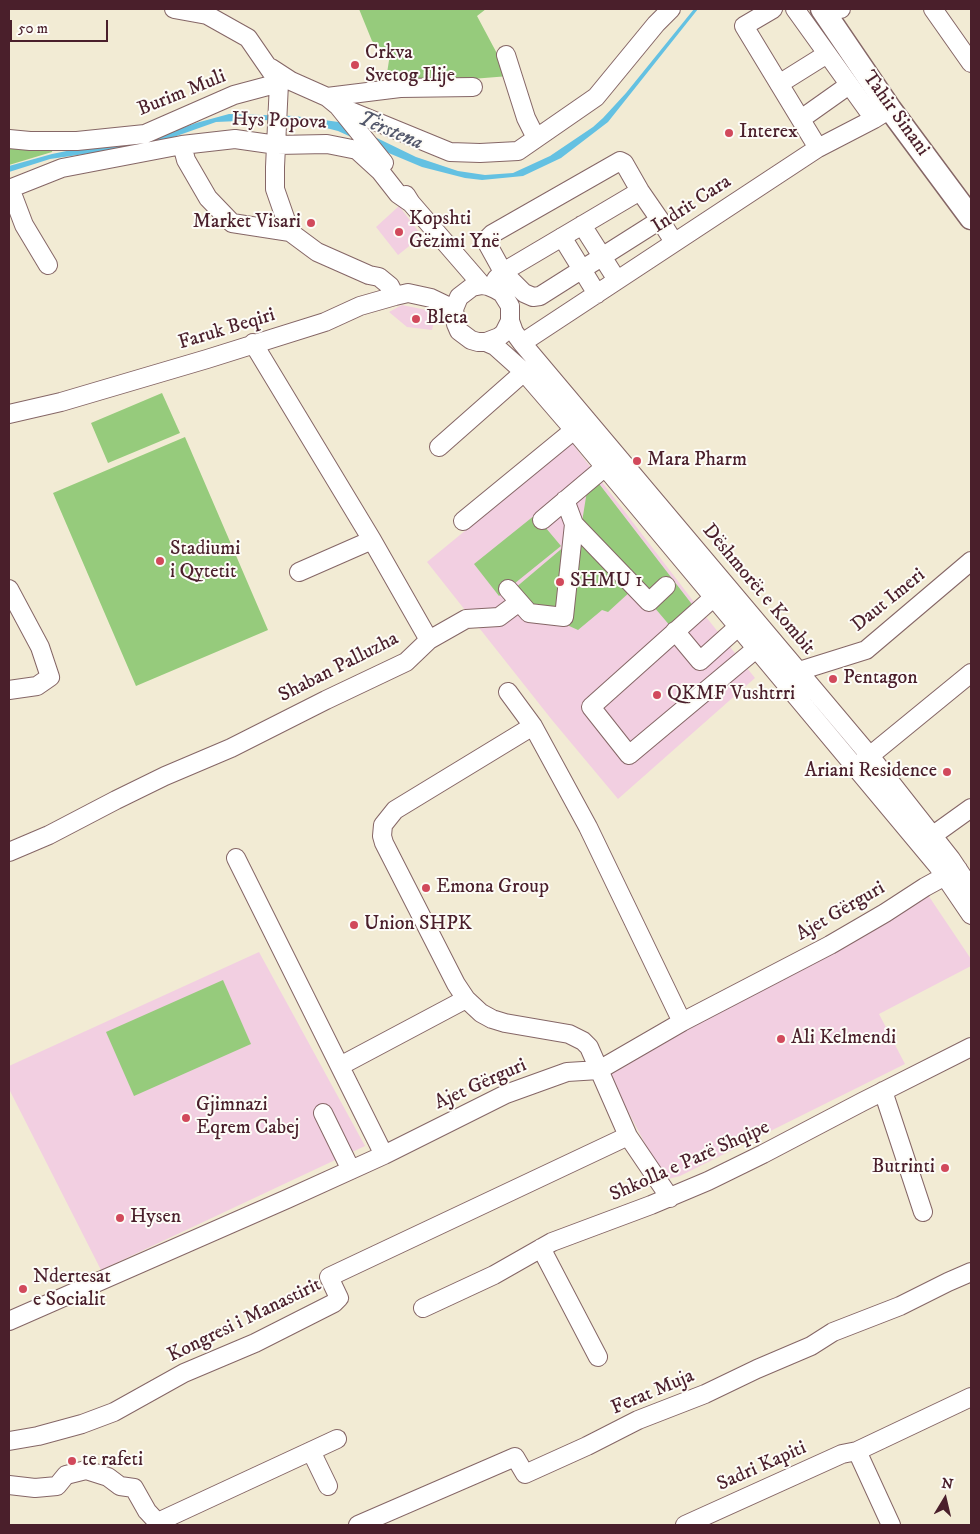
<!DOCTYPE html>
<meta charset="utf-8">
<style>
body{margin:0}
#map{position:relative;width:980px;height:1534px;overflow:hidden;background:#f2ebd4;font-family:"IM FELL DW Pica",serif}
canvas{display:block}
.frame{position:absolute;inset:0;border:10px solid #4a1f2b;pointer-events:none}
.north{position:absolute;left:920px;top:1474px;width:50px;height:50px;-webkit-text-stroke:4px #fdfcf7;paint-order:stroke;rotate:9deg;font-size:14px;font-weight:700;line-height:20px;text-align:center;color:#4a1f2b}
.north::after{content:'';display:block;margin:auto;width:18px;height:22px;background:#4a1f2b;clip-path:polygon(50% 0,100% 100%,50% 72%,0 100%)}
.scale{position:absolute;left:10px;top:20px;width:98px;height:22px;box-sizing:border-box;border:2px solid #4a1f2b;border-top:0;padding-left:6px;font-size:15px;line-height:18px;white-space:nowrap;color:#4a1f2b;-webkit-text-stroke:4px #fdfcf7;paint-order:stroke}
</style>
<div id="map">
<canvas width="980" height="1534"></canvas>
<div class="frame"></div>
<div class="north">N</div>
<div class="scale">50 m</div>
</div>
<script>
const c = document.querySelector('canvas').getContext('2d');
c.lineJoin = 'round';
function fillPath(path, color) {
  c.fillStyle = color;
  c.fill(path, 'evenodd');
}
function poly(rows) {
  const path = new Path2D();
  for (const r of rows) {
    path.moveTo(r[0], r[1]);
    for (let i = 2; i < r.length; i += 2) path.lineTo(r[i], r[i + 1]);
  }
  return path;
}
function strokePath(path, color, width, dash) {
  c.strokeStyle = color;
  c.lineWidth = width;
  c.lineCap = dash ? 'butt' : 'round';
  c.setLineDash(dash || []);
  c.stroke(path);
}
function drawText(font, color, halo, rows, align = 'center') {
  c.font = font + ' "IM FELL DW Pica",serif';
  c.lineWidth = 4;
  c.setLineDash([]);
  c.textBaseline = 'middle';
  c.strokeStyle = halo;
  c.fillStyle = color;
  for (const [text, x, y, turn = 0] of rows) {
    c.save();
    c.translate(x, y);
    c.rotate((+turn || 0) * Math.PI / 180);
    c.textAlign = isNaN(turn) ? turn : align;
    if (halo) c.strokeText(text, 0, 0);
    c.fillText(text, 0, 0);
    c.restore();
  }
}
fillPath(poly([
 [399,206,422,236,398,255,376,227],
 [402,305,436,312,432,330,407,327,389,312],
 [572,443,694,602,755,678,618,799,552,720,427,562],
 [928,895,971,959,971,966,879,1014,905,1064,680,1176,664,1180,608,1073],
 [259,952,365,1146,101,1270,9,1089,9,1066]
]), '#f2cfe1');
fillPath(poly([
 [359,9,486,9,477,16,509,76,385,86,390,54,372,41],
 [9,140,54,142,52,152,9,165],
 [162,393,180,433,108,463,91,423],
 [185,437,268,630,136,686,53,493],
 [590,472,694,607,671,627,582,522],
 [535,515,561,546,499,596,474,564],
 [579,532,632,590,608,612,602,610,578,630,567,625],
 [566,545,560,614,532,610,514,589],
 [223,980,251,1044,134,1096,106,1032]
]), '#96cb7c');
fillPath(poly([
 [694,9,698,9,608,122,561,158,523,176,482,180,465,178,422,167,360,141,338,131,299,121,261,120,216,122,154,144,50,159,9,172,9,166,52,154,86,147,152,139,196,123,229,114,294,116,346,123,416,157,458,171,485,175,513,173,550,156,593,127,603,118,626,93]
]), '#64c1e2');
const minor = poly([
 [174,9,207,15,248,38,279,83,275,167,275,189,290,232,317,252,369,275,379,277,390,286,395,296],
 [773,9,744,26,818,148],
 [795,9,874,119],
 [840,9,841,9],
 [933,9,971,63],
 [506,55,526,118,536,138],
 [271,68,291,81,327,97,338,106,384,163],
 [779,84,827,54],
 [327,97,400,88,473,87],
 [338,106,450,152,480,153,518,151,596,97,656,24,671,9],
 [801,119,849,85],
 [9,139,30,141,77,141,145,134,234,95,279,83],
 [182,145,186,160,208,198,232,223,290,232],
 [10,188,24,225,48,265],
 [9,189,62,168,182,145,235,139,277,145,327,144,357,150,380,171,398,194,411,203],
 [406,195,411,203,482,285],
 [660,220,540,296,533,297,524,293,503,272,487,243,488,238,492,234,620,161,624,163,640,191,660,220,674,242],
 [582,225,617,280],
 [562,237,597,294],
 [496,279,503,272,640,191],
 [510,321,504,333,499,337,486,342,478,342,471,340,459,331,456,324,454,309,459,297,472,287,482,285,488,286,495,289,502,293,510,306,510,321,514,332,522,343,870,756,951,859,971,889],
 [486,342,495,346,524,372,574,430,937,865,971,915],
 [522,343,818,148,874,119,890,109],
 [9,414,61,402,207,359,325,322,360,306,395,296,408,293,431,298,454,309],
 [439,447,524,372],
 [565,500,574,524,649,602,666,586],
 [542,520,605,467],
 [463,521,574,430],
 [299,572,372,540],
 [9,589,40,647,50,677,37,686,9,690],
 [508,589,529,613,564,617,574,524],
 [714,597,591,707,629,755,757,648],
 [675,631,700,661,739,626],
 [429,640,466,619,499,617,519,602],
 [799,671,866,650,971,561],
 [508,692,533,726,588,827,682,1022],
 [533,726,395,810,383,825,382,836,384,843,456,984,466,999,481,1013,492,1019,505,1023,569,1034,583,1041,589,1047,628,1136],
 [861,763,971,673],
 [925,841,971,808],
 [9,852,49,835,116,800,165,776,231,748,326,700,406,662,429,640,372,540,253,343],
 [236,858,384,1155],
 [340,1066,466,999],
 [883,1091,923,1212],
 [323,1113,351,1170],
 [541,1248,598,1357],
 [423,1308,494,1275,552,1242,651,1205,708,1181,763,1154,862,1102,971,1047],
 [9,1321,287,1199,384,1155,506,1094,567,1072,599,1070,682,1022,830,945,885,913,925,887,958,869],
 [9,1441,38,1436,82,1424,114,1412,184,1373,255,1343,334,1303,339,1298,329,1277,628,1136,670,1198],
 [311,1451,328,1486],
 [857,1451,891,1525],
 [9,1485,35,1488,57,1486,66,1475,86,1470,108,1477,120,1486,134,1488,147,1511,160,1525],
 [158,1522,337,1439],
 [358,1525,515,1457,525,1474,587,1446,638,1420,705,1394,757,1369,811,1346,833,1332,900,1306,948,1282,971,1272],
 [685,1525,842,1454,857,1451,971,1397]
]);
const major = poly([
 [822,9,890,109,971,218]
]);
strokePath(minor, '#856666', 20);
strokePath(major, '#856666', 25);
strokePath(minor, '#fff', 18);
strokePath(major, '#fff', 22);
for (const [x, y, r, color] of [
 [355,65,5,"#d1495b"],
 [729,133,5,"#d1495b"],
 [311,223,5,"#d1495b"],
 [399,232,5,"#d1495b"],
 [416,319,5,"#d1495b"],
 [637,461,5,"#d1495b"],
 [160,561,5,"#d1495b"],
 [560,582,5,"#d1495b"],
 [833,679,5,"#d1495b"],
 [657,695,5,"#d1495b"],
 [947,772,5,"#d1495b"],
 [426,888,5,"#d1495b"],
 [354,925,5,"#d1495b"],
 [781,1039,5,"#d1495b"],
 [186,1118,5,"#d1495b"],
 [945,1168,5,"#d1495b"],
 [120,1218,5,"#d1495b"],
 [23,1289,5,"#d1495b"],
 [72,1461,5,"#d1495b"]
]) {
  const dot = new Path2D();
  dot.arc(x, y, r, 0, 2 * Math.PI);
  c.fillStyle = color;
  c.fill(dot);
  strokePath(dot, '#fdfcf7', 2);
}
drawText('20px', '#4a1f2b', '#fdfcf7', [
 ["Crkva",365,54],
 ["Svetog Ilije",365,77],
 ["Interex",739,133],
 ["Kopshti",409,220],
 ["Gëzimi Ynë",409,243],
 ["Market Visari",301,223,"right"],
 ["Bleta",426,319],
 ["Mara Pharm",647,461],
 ["Stadiumi",170,550],
 ["i Qytetit",170,573],
 ["SHMU 1",570,582],
 ["Pentagon",843,679],
 ["QKMF Vushtrri",667,695],
 ["Ariani Residence",937,772,"right"],
 ["Emona Group",436,888],
 ["Union SHPK",364,925],
 ["Ali Kelmendi",791,1039],
 ["Gjimnazi",196,1106],
 ["Eqrem Cabej",196,1129],
 ["Butrinti",935,1168,"right"],
 ["Hysen",130,1218],
 ["Ndertesat",33,1278],
 ["e Socialit",33,1301],
 ["te rafeti",82,1461]
], 'left');
drawText('20px', '#4a1f2b', '#fdfcf7', [
 ["Burim Muli",182,94,-22],
 ["Tahir Sinani",895,114,54],
 ["Hys Popova",279,122,2],
 ["Indrit Cara",692,205,-33],
 ["Faruk Beqiri",227,330,-17],
 ["Dëshmorët e Kombit",758,590,50],
 ["Daut Imeri",889,601,-39],
 ["Shaban Palluzha",339,668,-27],
 ["Ajet Gërguri",841,912,-30],
 ["Ajet Gërguri",481,1085,-24],
 ["Shkolla e Parë Shqipe",690,1162,-24],
 ["Kongresi i Manastirit",245,1321,-26],
 ["Ferat Muja",653,1393,-23],
 ["Sadri Kapiti",762,1467,-24]
]);
drawText('italic 21px', '#53586b', '#fdfcf7', [
 ["Tërstena",390,132,23]
]);
</script>
